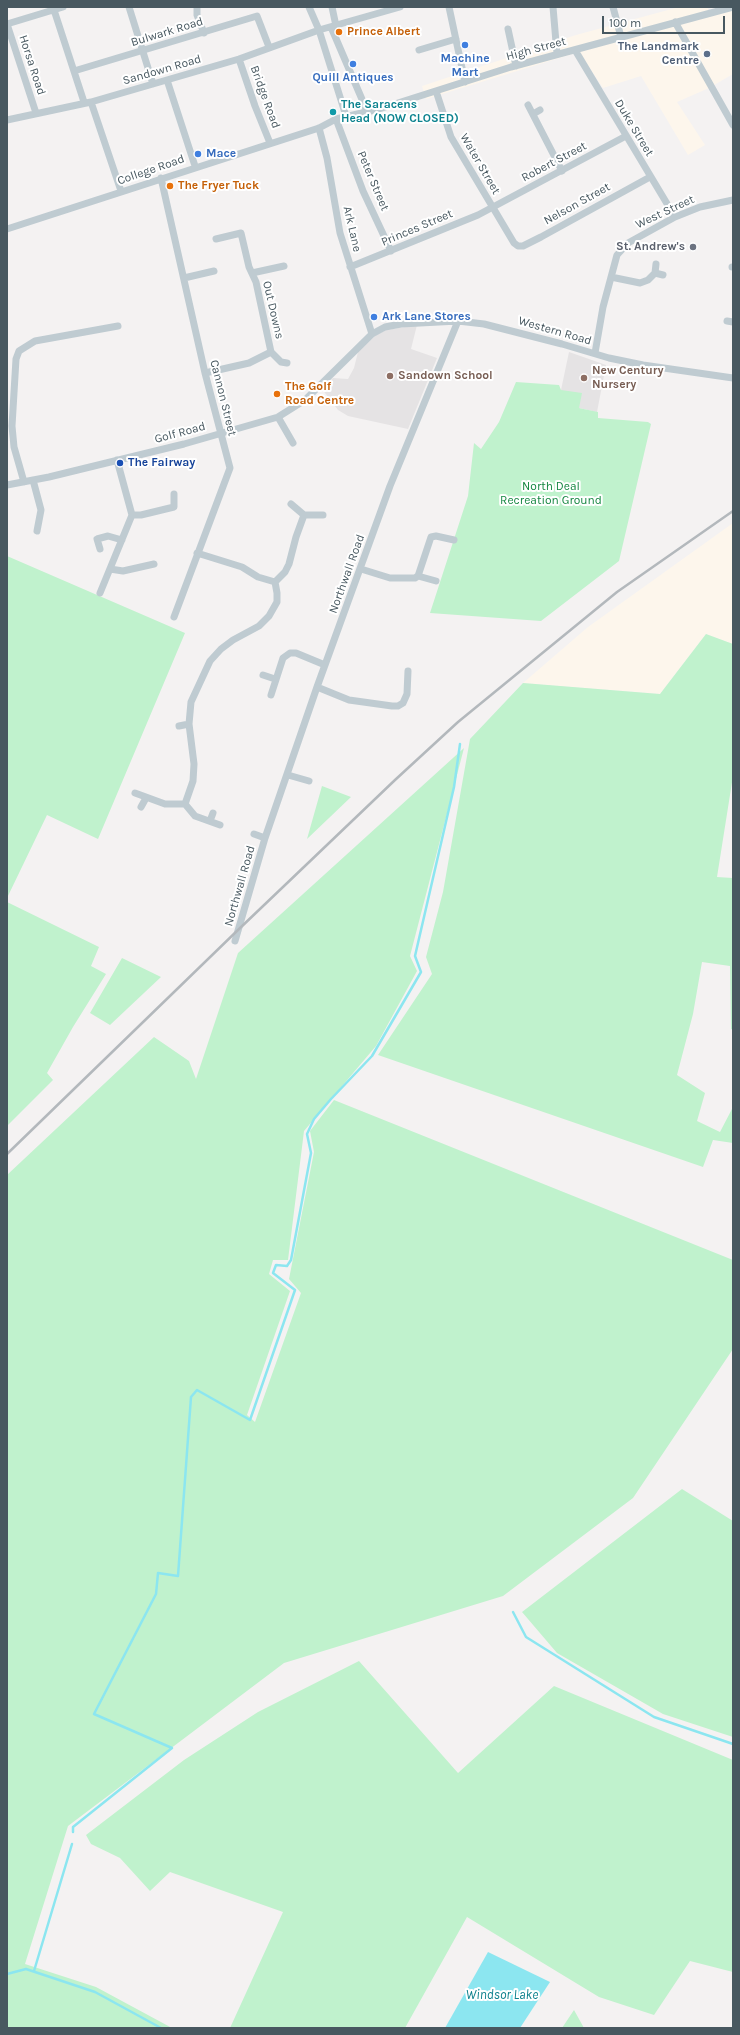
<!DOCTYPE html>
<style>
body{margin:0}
#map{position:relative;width:740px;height:2035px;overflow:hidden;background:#f4f2f2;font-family:Karla,sans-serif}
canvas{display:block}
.frame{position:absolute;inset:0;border:8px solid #485860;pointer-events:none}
.scale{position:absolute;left:602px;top:16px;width:123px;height:18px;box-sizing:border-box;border:2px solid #485860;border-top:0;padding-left:5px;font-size:12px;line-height:14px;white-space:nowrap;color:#485860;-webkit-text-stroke:3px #fff;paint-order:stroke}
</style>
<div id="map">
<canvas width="740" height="2035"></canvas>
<div class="frame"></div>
<div class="scale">100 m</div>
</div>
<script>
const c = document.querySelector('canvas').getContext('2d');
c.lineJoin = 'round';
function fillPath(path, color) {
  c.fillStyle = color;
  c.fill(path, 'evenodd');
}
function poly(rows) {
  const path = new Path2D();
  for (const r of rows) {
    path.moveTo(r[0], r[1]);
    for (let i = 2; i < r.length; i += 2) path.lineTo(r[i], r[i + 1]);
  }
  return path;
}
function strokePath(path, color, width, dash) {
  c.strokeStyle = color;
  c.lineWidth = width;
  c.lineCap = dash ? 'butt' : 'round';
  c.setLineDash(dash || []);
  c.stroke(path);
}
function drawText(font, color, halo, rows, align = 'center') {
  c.font = font + ' Karla,sans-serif';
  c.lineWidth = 4;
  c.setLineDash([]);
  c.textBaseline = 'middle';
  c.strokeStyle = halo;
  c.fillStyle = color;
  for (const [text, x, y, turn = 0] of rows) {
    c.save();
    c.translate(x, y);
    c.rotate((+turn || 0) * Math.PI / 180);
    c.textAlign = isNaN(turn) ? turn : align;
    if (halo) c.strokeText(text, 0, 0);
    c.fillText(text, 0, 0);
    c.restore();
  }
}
fillPath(poly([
 [679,7,708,7,708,11,733,7,733,74,709,88,677,102,705,145,688,155,641,76,603,88,579,52,426,99,422,86,576,35],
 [733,523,733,644,706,634,660,694,523,683,588,627]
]), '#fdf6ec');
fillPath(poly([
 [417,325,411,349,437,358,408,429,348,416,338,410,322,389,333,378,348,379,354,368,358,352,376,335,386,330],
 [569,352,606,365,597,412,579,408,561,390]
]), '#e5e3e4');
fillPath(poly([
 [516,382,559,385,561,390,582,393,579,408,598,412,598,418,648,422,651,424,619,561,541,621,430,613,468,496,474,443,481,449,499,422],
 [7,556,185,633,98,839,47,815,7,898],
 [706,634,733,644,733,776,717,877,733,878,733,1030,731,1029,730,966,702,962,693,1014,677,1075,705,1093,697,1121,720,1132,733,1107,733,1143,713,1140,703,1167,378,1055,432,974,426,957,443,892,470,739,523,683,660,694],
 [464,748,410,956,417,971,376,1046,304,1131,288,1260,273,1260,269,1274,290,1291,247,1415,255,1422,301,1293,289,1279,314,1152,310,1131,334,1100,733,1260,733,1349,633,1498,503,1596,284,1663,68,1826,25,1964,96,1987,172,2028,7,2028,7,1175,154,1037,189,1061,196,1079,238,953],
 [322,786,351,797,307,839],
 [7,902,99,947,91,966,106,974,73,1027,47,1073,53,1080,7,1126],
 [122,958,161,977,110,1025,90,1013],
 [682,1489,733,1521,733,1737,663,1714,557,1653,522,1612],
 [359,1661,458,1773,554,1686,733,1760,733,1972,690,1961,654,2015,599,1997,467,1917,405,2028,230,2028,283,1912,170,1872,150,1891,120,1858,91,1844,86,1835,184,1760,258,1712],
 [574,2010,584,2028,562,2028]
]), '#c0f2cd');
fillPath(poly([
 [488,1952,550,1982,520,2028,445,2028]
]), '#8ce6f0');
strokePath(poly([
 [513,1612,526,1637,654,1717,733,1744],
 [73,1832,73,1827,172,1748,94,1714,156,1594,158,1573,178,1576,191,1397,197,1390,250,1420,295,1290,273,1273,276,1265,287,1266,291,1260,311,1153,307,1134,314,1119,331,1099,372,1056,421,972,415,956,454,787,460,744],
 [34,1971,72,1844],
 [7,1974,26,1969,95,1992,161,2028]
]), '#8ce6f0', 2.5);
strokePath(poly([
 [129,7,153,84],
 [197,7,197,15,204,33],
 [309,7,319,30,346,116],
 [332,7,336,26],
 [449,7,465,82],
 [553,7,557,54],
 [613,7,621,37],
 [54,10,84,102],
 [675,22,733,125],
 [7,24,36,113],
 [7,24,63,7],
 [331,27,367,111],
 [508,29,516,66],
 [419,50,456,39],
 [575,50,675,217],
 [239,59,255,106,270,143],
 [74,71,257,16,269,47],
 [167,80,195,166],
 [436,91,451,137,514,243,518,246,523,246,541,237,650,177],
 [91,102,121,191],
 [528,105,562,171],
 [533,114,540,110],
 [336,119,363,191,391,251],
 [7,120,91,102,239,59,319,30,400,7],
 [319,128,327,158,340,233,372,334],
 [161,178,205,373,230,468,174,617],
 [7,229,319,128,336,119,379,109,511,67,733,7],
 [656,264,655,273,663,275],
 [350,267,478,215,626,136],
 [732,267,733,267],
 [252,273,284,266],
 [611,277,640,283,648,280,655,273],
 [184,278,214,271],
 [727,321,733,322],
 [271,352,281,362,287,363],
 [595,353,603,307,617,255,628,243,675,217,700,207,733,200],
 [205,373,249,363,271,352,256,282,249,267,241,233,216,239],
 [278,417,293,443],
 [33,480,41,510,37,531],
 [24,482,14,447,12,426,16,359,19,351,35,341,118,326],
 [7,485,49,477,184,444,278,417,305,400,372,334,385,327,401,324,458,321,484,324,562,344,609,358,643,365,733,378],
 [291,504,304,515,323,515],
 [132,515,141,515,174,507,174,494],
 [100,549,97,539,108,536,122,540],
 [197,553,242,567,258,577,275,582,285,572,289,564,296,537,304,515],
 [110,569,123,571,154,564],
 [361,569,390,578,415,578,418,576,431,537,436,536,454,540],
 [418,576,436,581],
 [100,593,132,515,117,460],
 [263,675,275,679],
 [317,687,349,700,392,706,398,706,403,703,407,694,408,671],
 [271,695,283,658,290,653,296,653,325,665],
 [179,726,189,724],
 [288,775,309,781],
 [135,793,165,804,185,804],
 [141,807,146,798],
 [210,821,213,813],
 [220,825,195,816,185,804,193,781,194,764,189,724,191,702,210,661,221,649,233,640,259,626,269,616,277,602,277,593,275,582],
 [254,834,265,838],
 [235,941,265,838,317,687,390,486,458,321]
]), '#bfcbd1', 7);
strokePath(poly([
 [7,1154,239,929,395,780,458,722,617,592,733,511]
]), '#b3b8bc', 2.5);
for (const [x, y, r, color] of [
 [339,32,4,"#e8710a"],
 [465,45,4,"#3f7fe0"],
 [707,54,4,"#5c6f8a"],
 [353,64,4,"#3f7fe0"],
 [333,112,4,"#0f9aa8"],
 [198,154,4,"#3f7fe0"],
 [170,186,4,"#e8710a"],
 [693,247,4,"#6b7280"],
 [374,317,4,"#3f7fe0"],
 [390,376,4,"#8d6e63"],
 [584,378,4,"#8d6e63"],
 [277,394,4,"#e8710a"],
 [120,463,4,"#1a4fb4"]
]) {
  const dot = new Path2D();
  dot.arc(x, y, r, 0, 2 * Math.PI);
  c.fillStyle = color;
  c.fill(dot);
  strokePath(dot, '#fff', 1.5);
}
drawText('12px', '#485860', '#fff', [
 ["Bulwark Road",167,32,-17],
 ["High Street",536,49,-15],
 ["Horsa Road",32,65,72],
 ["Sandown Road",162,70,-16],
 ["Bridge Road",265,97,70],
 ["Duke Street",634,128,59],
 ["Robert Street",554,162,-28],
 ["Water Street",480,164,60],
 ["College Road",151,170,-19],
 ["Peter Street",373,181,67],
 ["Nelson Street",577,204,-29],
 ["West Street",665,212,-25],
 ["Princes Street",417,228,-23],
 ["Ark Lane",352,229,77],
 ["Out Downs",273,310,77],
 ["Western Road",555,331,16],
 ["Cannon Street",223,398,76],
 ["Golf Road",180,433,-15],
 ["Northwall Road",347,574,-70],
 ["Northwall Road",240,886,-74]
]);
drawText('bold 12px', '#c56008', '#fff', [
 ["Prince Albert",347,32],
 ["The Fryer Tuck",178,186],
 ["The Golf",285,387],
 ["Road Centre",285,401]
], 'left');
drawText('bold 12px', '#4e5e75', '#fff', [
 ["The Landmark",699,47],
 ["Centre",699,61]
], 'right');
drawText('bold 12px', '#366cbe', '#fff', [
 ["Machine",465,59],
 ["Mart",465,73],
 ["Quill Antiques",353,78],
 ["Mace",206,154,"left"],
 ["Ark Lane Stores",382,317,"left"]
]);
drawText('bold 12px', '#0d838f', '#fff', [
 ["The Saracens",341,105],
 ["Head (NOW CLOSED)",341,119]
], 'left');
drawText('bold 12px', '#5b616d', '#fff', [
 ["St. Andrew's",685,247]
], 'right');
drawText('bold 12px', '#785e54', '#fff', [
 ["New Century",592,371],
 ["Nursery",592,385],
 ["Sandown School",398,376]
], 'left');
drawText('bold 12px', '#164399', '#fff', [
 ["The Fairway",128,463]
], 'left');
drawText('12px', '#148640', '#fff', [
 ["North Deal",551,487],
 ["Recreation Ground",551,501]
]);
drawText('italic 13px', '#0a7f8b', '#fff', [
 ["Windsor Lake",502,1995]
]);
</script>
